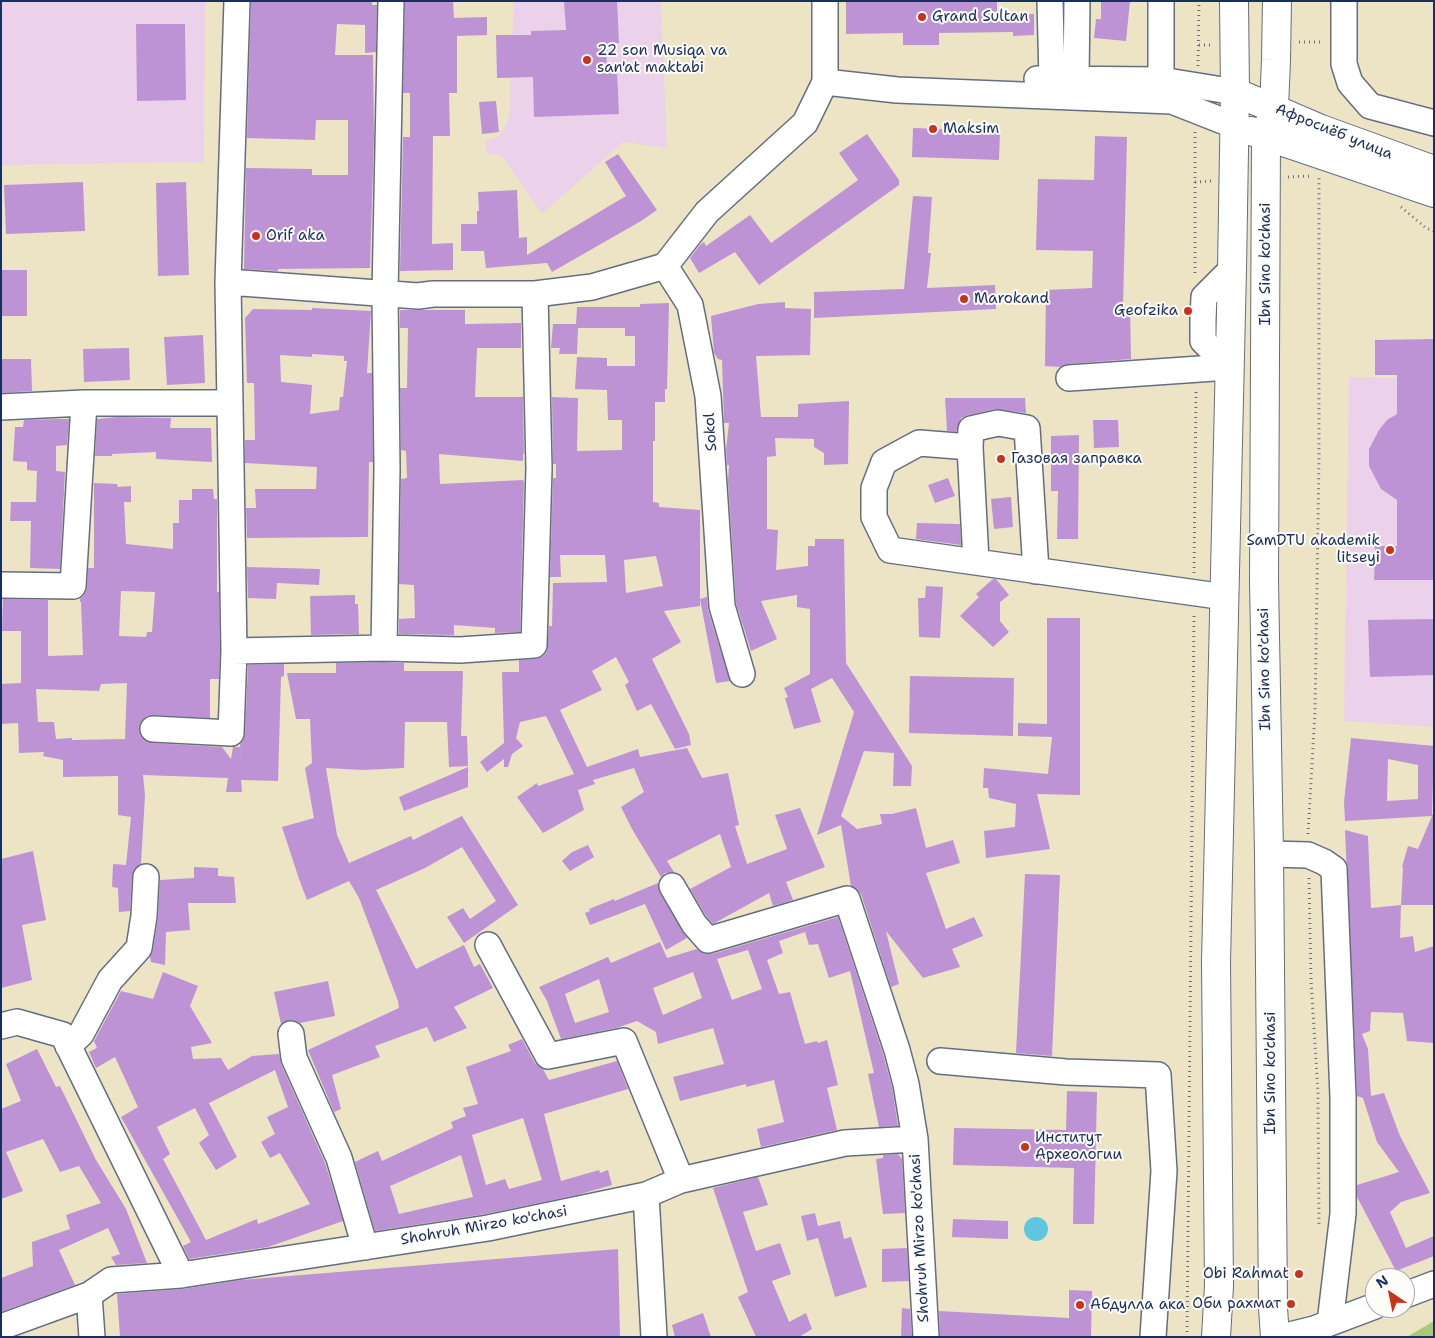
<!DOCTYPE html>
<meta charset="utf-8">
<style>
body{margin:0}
#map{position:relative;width:1435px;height:1338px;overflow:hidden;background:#ece4c5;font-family:"Shantell Sans",sans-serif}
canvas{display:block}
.frame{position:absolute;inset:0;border:2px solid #1b2f5e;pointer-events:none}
.north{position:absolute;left:1365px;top:1268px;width:50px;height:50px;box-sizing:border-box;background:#fdfcf7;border:1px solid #a3aaba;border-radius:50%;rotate:326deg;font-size:14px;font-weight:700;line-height:20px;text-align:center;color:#1b2f5e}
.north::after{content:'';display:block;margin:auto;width:18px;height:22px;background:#c8321e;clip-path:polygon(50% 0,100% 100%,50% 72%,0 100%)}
</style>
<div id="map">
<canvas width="1435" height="1338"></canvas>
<div class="frame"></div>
<div class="north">N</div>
</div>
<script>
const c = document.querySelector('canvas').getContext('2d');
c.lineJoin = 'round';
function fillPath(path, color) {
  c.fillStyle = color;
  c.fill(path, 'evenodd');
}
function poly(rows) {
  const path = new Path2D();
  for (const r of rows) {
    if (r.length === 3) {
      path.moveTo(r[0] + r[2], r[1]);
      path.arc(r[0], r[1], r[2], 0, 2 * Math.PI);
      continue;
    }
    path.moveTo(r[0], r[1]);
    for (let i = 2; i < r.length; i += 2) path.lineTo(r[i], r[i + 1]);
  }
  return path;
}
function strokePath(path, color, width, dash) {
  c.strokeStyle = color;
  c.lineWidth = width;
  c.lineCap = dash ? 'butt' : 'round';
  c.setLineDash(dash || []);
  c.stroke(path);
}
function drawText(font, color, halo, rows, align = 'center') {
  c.font = font + ' "Shantell Sans",sans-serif';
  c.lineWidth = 4;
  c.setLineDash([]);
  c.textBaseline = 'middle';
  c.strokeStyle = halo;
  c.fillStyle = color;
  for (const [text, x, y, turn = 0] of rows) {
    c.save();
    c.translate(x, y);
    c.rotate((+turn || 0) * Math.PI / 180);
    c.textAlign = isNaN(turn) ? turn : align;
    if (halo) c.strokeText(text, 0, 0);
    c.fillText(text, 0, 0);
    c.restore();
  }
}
fillPath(poly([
 [1,1,205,1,204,162,1,165],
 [514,1,661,1,667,148,623,142,542,214,502,156,486,153,486,141,499,136,509,119],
 [1349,377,1434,379,1434,727,1344,721]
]), '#ecd1ea');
fillPath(poly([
 [1434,1321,1434,1337,1407,1337]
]), '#a8cb74');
fillPath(poly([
 [1036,1229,12]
]), '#60c5de');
fillPath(poly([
 [251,1,372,1,372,5,377,5,376,52,365,53,365,25,337,24,335,55,373,55,374,136,370,268,278,269,278,271,244,269,246,168,312,169,312,175,348,175,348,120,316,120,315,140,247,138],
 [405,1,453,1,454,18,487,17,487,35,457,36,457,93,449,93,450,136,433,136,432,244,453,243,453,270,400,271,403,137,410,137,410,93,403,93],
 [564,1,617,1,619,43,606,44,607,72,617,72,619,114,534,117,533,77,497,78,496,35,531,35,531,31,566,30],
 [846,1,997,1,997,15,1034,14,1034,35,1013,36,1013,32,939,33,939,45,903,45,903,33,846,34],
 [1101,1,1130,1,1126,41,1094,38,1096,19,1101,19],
 [136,24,185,24,186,100,137,101],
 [496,101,499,132,482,134,479,102],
 [913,128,1000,131,999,160,912,157],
 [867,134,899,180,899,185,759,285,735,252,699,273,690,258,700,245,704,242,706,246,750,215,771,243,858,180,839,153],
 [1095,136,1127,137,1123,307,1130,307,1131,359,1068,364,1061,367,1045,366,1046,290,1092,288,1093,251,1036,250,1038,179,1094,180],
 [618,154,657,210,641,221,552,272,547,263,486,268,484,251,461,251,461,224,477,224,477,211,479,211,478,192,517,190,519,238,527,237,527,255,626,196,605,162],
 [83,182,85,231,6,234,4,185],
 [186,182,189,275,158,276,156,183],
 [913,196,932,197,928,253,931,253,927,288,995,285,996,309,814,318,814,292,904,289],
 [1,270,27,270,27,316,1,316],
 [785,302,785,308,811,309,810,355,756,356,761,417,798,417,798,404,849,401,848,464,824,465,824,453,814,447,814,439,775,438,776,456,767,457,767,529,778,530,776,570,808,566,808,546,815,546,815,539,844,539,846,663,912,766,911,786,893,786,894,753,864,751,841,816,857,829,882,824,880,814,892,814,916,808,926,848,953,840,960,863,926,873,946,929,974,917,983,936,952,949,960,967,923,978,886,931,899,984,891,987,861,894,857,889,851,886,841,825,817,835,854,712,832,678,811,689,821,722,794,729,785,698,788,697,784,688,810,674,810,609,797,607,797,595,761,601,777,639,751,651,736,603,728,481,729,465,727,465,726,450,729,423,724,423,722,360,718,359,714,353,711,316,758,304],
 [669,303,667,389,665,389,665,402,655,402,655,441,653,441,653,502,659,503,659,507,700,510,700,599,707,597,708,610,730,681,716,683,700,599,700,606,664,611,681,642,652,659,689,734,691,745,675,749,651,704,637,711,625,685,629,682,616,657,592,671,602,690,560,710,587,767,638,749,640,757,687,748,702,778,728,773,739,825,735,826,747,864,787,849,775,815,800,808,825,867,786,882,793,900,773,906,769,893,713,924,706,916,690,889,731,867,720,834,667,861,674,872,665,873,661,877,632,829,621,807,644,792,634,768,593,780,595,784,578,790,584,810,543,833,517,797,537,783,538,786,574,774,546,716,520,722,516,738,523,746,512,754,508,767,504,767,504,759,487,772,480,762,504,743,502,672,519,672,519,660,535,659,542,657,547,652,549,626,552,626,553,583,607,582,605,555,560,555,561,577,550,577,553,478,556,478,556,464,553,464,552,397,578,398,577,451,622,450,622,420,608,420,607,390,575,389,577,357,607,358,607,366,635,366,635,336,625,336,625,328,578,328,577,354,559,354,560,348,551,348,553,324,576,324,577,307,640,307,640,304],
 [656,556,663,586,626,593,624,560],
 [312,308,371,311,367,373,372,373,373,462,369,462,368,537,247,538,246,508,256,508,255,489,316,489,317,467,245,463,245,440,255,440,254,383,247,383,245,318,253,309,312,310],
 [312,354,344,356,344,361,347,361,343,397,340,397,339,410,310,414,312,385,281,382,280,355,312,357],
 [400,310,465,310,465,324,521,323,521,348,477,348,475,397,523,397,524,454,523,454,523,461,439,454,440,484,523,480,524,482,520,632,495,633,495,628,454,625,454,635,399,634,399,619,415,618,414,585,399,584,401,479,407,478,406,451,401,450,400,388,407,388,408,328,400,328],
 [203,335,205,383,167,385,164,337],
 [1434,339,1434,580,1374,580,1375,546,1397,546,1397,500,1381,489,1369,466,1369,449,1379,430,1387,420,1397,414,1397,375,1375,375,1375,340],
 [129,348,130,380,84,382,83,349],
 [1,359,31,359,32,391,1,393],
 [945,398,1025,398,1026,413,995,409,968,415,961,418,956,432,947,431],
 [118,417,171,418,170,428,211,428,212,462,156,459,156,452,112,454,112,456,95,456,97,419],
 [58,419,69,419,67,445,56,446,56,471,65,472,60,569,30,568,31,521,10,521,11,502,36,502,37,471,27,470,27,462,13,461,15,427,23,427,24,420],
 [1093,420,1118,420,1119,447,1094,448],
 [1079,435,1078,539,1057,539,1058,491,1051,491,1051,436],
 [948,478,955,496,935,503,928,485],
 [94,483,117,484,118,487,131,486,131,502,124,502,126,544,173,549,173,523,179,523,179,500,192,500,192,489,213,489,214,499,217,499,217,592,219,592,220,651,219,679,210,679,210,718,154,715,147,716,141,721,139,728,140,735,145,741,152,743,222,747,231,759,233,747,240,747,241,767,240,744,243,740,245,734,248,665,284,664,284,676,281,677,278,781,241,780,242,792,226,792,228,778,143,775,145,795,141,864,134,869,132,876,130,911,119,912,118,888,112,887,113,864,126,865,131,817,118,815,118,776,63,777,63,760,43,756,44,752,19,753,18,723,1,724,1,684,21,683,21,631,2,631,3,599,48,600,48,656,83,655,81,602,80,602,80,599,85,594,87,587,88,568,94,568],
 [121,591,155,592,152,632,147,632,146,637,119,636],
 [127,683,125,739,72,740,72,738,56,739,54,722,38,722,36,689,99,691,101,684],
 [1011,497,1013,527,994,529,991,499],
 [917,523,960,524,961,545,916,539],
 [247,567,320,569,319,585,277,583,276,599,248,598],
 [993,579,996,579,1009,595,1000,602,1000,621,1009,632,993,647,960,616,979,597,976,594],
 [926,586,943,587,940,638,919,637,918,598,925,598],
 [355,595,355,604,358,604,359,634,311,635,310,596],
 [1047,618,1080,618,1080,795,1037,794,1050,849,986,858,984,831,1015,827,1016,804,989,798,988,788,983,788,984,768,1048,774,1052,737,1018,736,1018,723,1047,724],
 [1434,619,1434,675,1370,677,1368,620],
 [384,662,404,663,404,671,463,671,461,736,467,736,468,766,449,767,447,722,405,722,404,768,363,770,326,768,337,835,349,863,411,836,413,840,462,816,518,905,464,943,447,917,463,908,470,919,496,901,462,847,425,868,376,890,416,969,464,945,474,967,480,964,493,988,454,1007,467,1028,434,1042,427,1027,375,1046,380,1057,332,1075,341,1109,334,1112,308,1050,399,1008,398,1001,359,898,349,881,307,900,299,879,282,827,314,818,305,768,312,763,310,719,296,719,287,673,336,673,336,663],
 [910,676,1014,678,1013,736,909,733],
 [1351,738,1434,746,1432,815,1434,812,1434,905,1401,905,1403,867,1402,867,1408,846,1418,849,1432,816,1345,821,1344,802],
 [1388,759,1418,765,1418,799,1387,801],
 [468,767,468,787,404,811,399,797],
 [1345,830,1368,836,1371,908,1401,905,1400,938,1413,936,1415,952,1434,946,1434,1043,1407,1041,1403,1013,1371,1012,1370,1031,1362,1034,1368,1049,1371,1096,1384,1093,1400,1136,1430,1193,1401,1202,1390,1212,1406,1248,1434,1236,1434,1256,1396,1271,1357,1197,1357,1185,1399,1172,1377,1142,1363,1098,1357,1096],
 [588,845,594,857,570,871,562,861,572,852],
 [33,851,46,920,22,925,32,980,1,988,1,859],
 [194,867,218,868,218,876,234,877,236,903,188,903,190,930,166,932,165,965,151,962,150,956,153,950,158,918,160,880,194,878],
 [1025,874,1060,875,1052,1056,1016,1053],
 [658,883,660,893,687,938,666,950,645,904,590,925,585,913,590,911,589,909,614,899,615,901],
 [838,917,883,1054,892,1087,898,1126,879,1127,868,1074,874,1073,850,971,829,978,818,944,809,945,805,932,779,941,783,953,767,960,779,994,790,992,805,1044,817,1041,818,1043,827,1040,838,1085,827,1088,837,1130,761,1147,757,1129,784,1122,774,1080,746,1087,746,1084,680,1101,673,1077,724,1064,713,1028,658,1044,656,1032,637,1021,616,1028,561,1039,547,1001,539,987,608,957,611,963,660,942,667,958,697,949,704,954,712,954],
 [748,950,762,989,732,1000,717,959],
 [693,972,702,998,663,1015,653,988],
 [599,979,609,1012,575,1023,565,994],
 [163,972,198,986,190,1006,212,1043,191,1047,193,1059,221,1058,228,1070,252,1056,279,1054,281,1064,325,1163,343,1221,268,1247,189,1259,183,1246,191,1242,121,1117,138,1107,115,1057,96,1068,89,1052,97,1048,94,1041,121,991,153,999],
 [275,1070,288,1107,267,1117,275,1134,261,1142,270,1158,280,1153,310,1204,258,1224,257,1219,206,1240,163,1159,170,1154,157,1127,195,1108,209,1135,199,1143,216,1170,237,1157,209,1103],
 [328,981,335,1016,300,1023,296,1021,289,1020,281,1024,274,992],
 [522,1039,535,1063,543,1069,549,1080,617,1061,628,1089,544,1114,561,1181,599,1170,600,1173,608,1170,612,1185,577,1195,485,1214,375,1231,355,1162,378,1151,382,1161,453,1128,451,1122,466,1116,463,1108,478,1104,466,1067,511,1051,508,1045],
 [523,1118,542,1180,509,1189,505,1179,486,1185,472,1135],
 [461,1155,473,1197,399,1214,390,1186],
 [37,1049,56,1087,60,1086,96,1160,126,1209,147,1263,116,1265,111,1257,120,1254,108,1228,59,1250,75,1285,1,1312,1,1278,33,1266,32,1242,70,1229,66,1215,101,1203,79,1166,60,1172,43,1139,6,1152,23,1191,1,1199,1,1109,21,1101,6,1064],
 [1067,1091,1097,1092,1094,1224,1073,1224,1074,1168,953,1165,954,1128,1066,1130],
 [898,1154,902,1159,905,1213,883,1214,876,1159,883,1158,883,1155],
 [758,1177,768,1205,743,1212,756,1251,780,1243,791,1274,772,1281,789,1322,806,1313,812,1329,799,1337,756,1337,738,1297,748,1292,713,1188],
 [815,1213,818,1226,840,1221,844,1239,851,1237,867,1287,835,1297,818,1238,807,1241,801,1216],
 [953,1219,1008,1221,1008,1239,952,1237],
 [907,1248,909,1281,882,1282,882,1249],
 [618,1249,620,1337,120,1337,117,1294,183,1289,241,1280],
 [1069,1290,1092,1291,1091,1337,940,1337,939,1311,1069,1318],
 [902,1308,910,1309,912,1337,901,1337],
 [703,1313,711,1337,675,1337,672,1325]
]), '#bd93d6');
const minor = poly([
 [1050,1,1052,79],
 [1344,1,1344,64,1350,83,1370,106,1434,123],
 [1037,79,1161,80,1235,92],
 [1076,79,1077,1],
 [1161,80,1161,1],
 [825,82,897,90,1172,101,1233,125],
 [665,266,690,305,708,396,722,606,742,674],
 [228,282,237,1],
 [1229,367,1203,341,1203,320,1204,297,1232,269],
 [1069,378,1229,367],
 [1,407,84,403,229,403],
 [970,447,919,443,884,462,874,488,874,517,890,550,1225,597],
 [976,561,970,447,971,429,998,423,1027,428,1036,571],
 [1,585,73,586,84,403],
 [384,648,460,650,534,645,539,468,535,294],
 [234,651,384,648,387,469,385,293,391,1],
 [153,729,231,733,234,651,228,282,418,296,433,294,535,294,592,287,665,266,707,212,805,123,825,82,825,1],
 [1269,854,1308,855,1324,862,1334,869,1343,1097,1343,1214,1330,1323],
 [672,886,694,924,708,940,847,899,897,1050,906,1084,915,1139],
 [488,945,548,1056,624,1041,681,1180],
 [1,1026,17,1022,63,1035,181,1275,488,1228,646,1195,681,1180,845,1143,915,1139,926,1337],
 [291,1034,294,1058,339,1158,365,1247],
 [68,1046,81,1034,110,980,139,948,144,916,146,877],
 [940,1061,1066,1072,1158,1075,1164,1171,1153,1337],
 [646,1195,654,1337],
 [89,1295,92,1337],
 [1405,1295,1434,1284],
 [1,1327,89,1295,111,1280,181,1275],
 [1282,1337,1314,1329,1375,1306]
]);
const major = poly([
 [1235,92,1321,129,1434,170],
 [1251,131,1434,193],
 [1216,1337,1219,1286,1216,962,1232,269,1235,92,1234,1],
 [1275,1337,1273,1308,1269,854,1264,581,1266,136,1274,108,1276,60,1277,1]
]);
strokePath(minor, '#646e82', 28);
strokePath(major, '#646e82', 30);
strokePath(poly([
 [1299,42,1320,42],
 [1199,45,1212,45],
 [1198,66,1199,1],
 [1195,132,1195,275],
 [1288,177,1312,176],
 [1195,182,1212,181],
 [1401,207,1426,228,1434,231],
 [1194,573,1196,389],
 [1308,834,1315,712,1319,457,1319,176],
 [1309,878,1311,980,1318,1093,1319,1224],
 [1187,1337,1194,614]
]), '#646e82', 3, [1, 4]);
strokePath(minor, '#fff', 25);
strokePath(major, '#fff', 28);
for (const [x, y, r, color] of [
 [922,17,5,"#c8321e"],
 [587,60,5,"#c8321e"],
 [933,129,5,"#c8321e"],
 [256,236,5,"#c8321e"],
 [964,299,5,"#c8321e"],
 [1188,311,5,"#c8321e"],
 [1001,459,5,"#c8321e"],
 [1390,550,5,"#c8321e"],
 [1025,1147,5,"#c8321e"],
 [1299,1274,5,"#c8321e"],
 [1291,1304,5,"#c8321e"],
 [1080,1305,5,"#c8321e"]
]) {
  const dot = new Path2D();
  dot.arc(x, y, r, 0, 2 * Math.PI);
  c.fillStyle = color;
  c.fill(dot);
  strokePath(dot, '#fdfcf7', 2);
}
drawText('15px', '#1b2f5e', '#fdfcf7', [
 ["Grand Sultan",932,17],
 ["22 son Musiqa va",597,51],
 ["san'at maktabi",597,68],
 ["Maksim",943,129],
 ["Orif aka",266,236],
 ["Marokand",974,299],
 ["Geofzika",1178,311,"right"],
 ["Газовая заправка",1011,459],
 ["SamDTU akademik",1380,541,"right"],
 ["litseyi",1380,558,"right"],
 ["Институт",1035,1138],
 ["Археологии",1035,1155],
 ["Obi Rahmat",1289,1274,"right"],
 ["Оби рахмат",1281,1304,"right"],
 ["Абдулла ака",1090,1305]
], 'left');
drawText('15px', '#1b2f5e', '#fdfcf7', [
 ["Афросиёб улица",1334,132,22],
 ["Ibn Sino ko'chasi",1266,264,-90],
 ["Sokol",711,432,-94],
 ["Ibn Sino ko'chasi",1265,669,-91],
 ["Ibn Sino ko'chasi",1271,1073,-90],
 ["Shohruh Mirzo ko'chasi",484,1226,-10],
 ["Shohruh Mirzo ko'chasi",920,1238,-93]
]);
</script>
